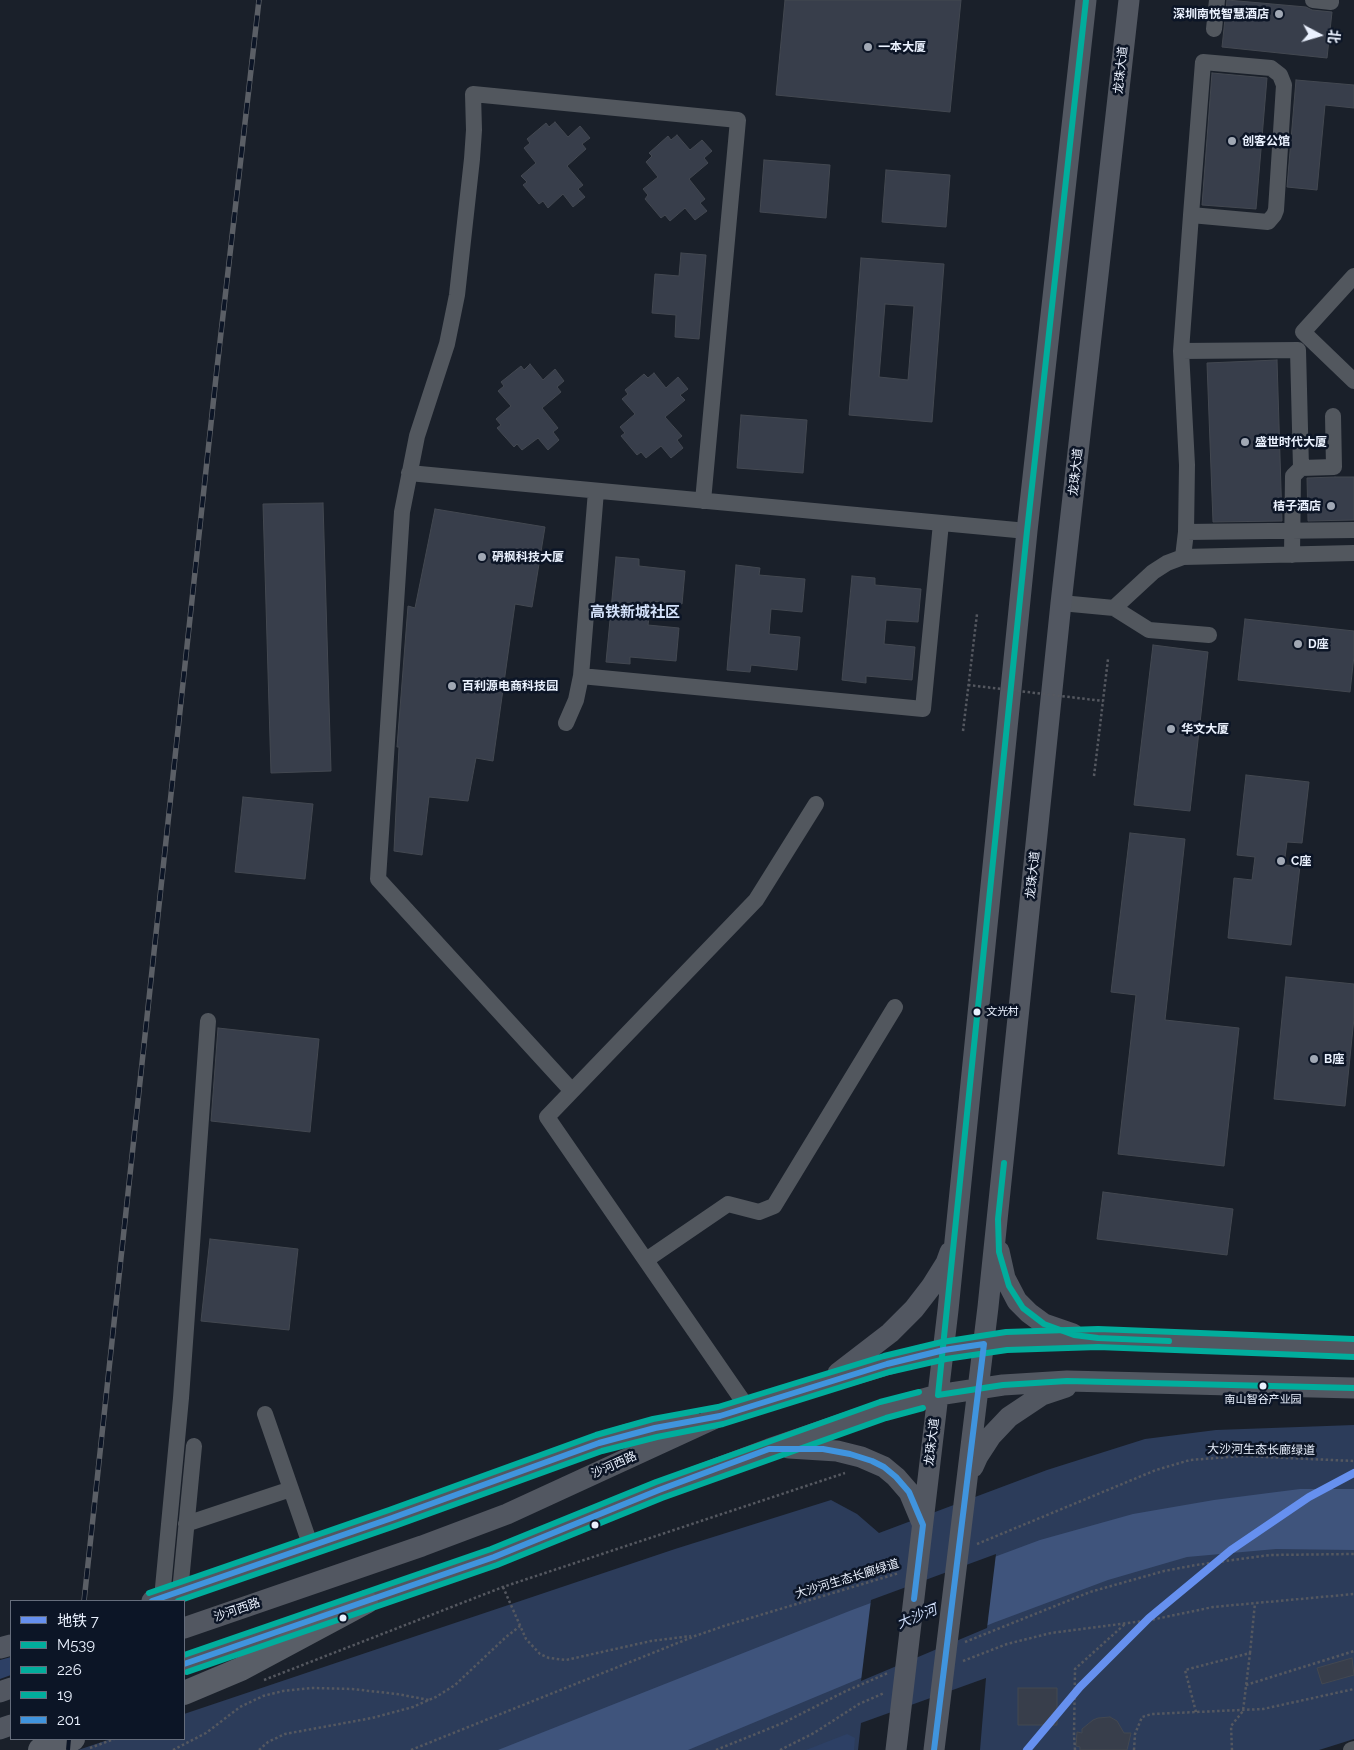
<!DOCTYPE html>
<meta charset="utf-8">
<style>
body{margin:0}
#map{position:relative;width:1354px;height:1750px;overflow:hidden;background:#1a202a;font-family:Raleway,"Noto Sans SC",sans-serif}
canvas{display:block}
.legend{position:absolute;left:10px;top:1600px;width:175px;height:140px;box-sizing:border-box;background:#0c1526;border:1px solid #656d7c;margin:0;padding:6px 9px;list-style:none;font-size:15px;color:#eaf1fe}
.legend li{display:flex;align-items:center;gap:10px;height:25px}
.legend b{width:25px;border:1px solid #656d7c}
.north{position:absolute;left:1294px;top:10px;width:50px;height:50px;-webkit-text-stroke:4px #0c1526;paint-order:stroke;rotate:96deg;font-size:14px;font-weight:700;line-height:20px;text-align:center;color:#eaf1fe}
.north::after{content:'';display:block;margin:auto;width:18px;height:22px;background:#eaf1fe;clip-path:polygon(50% 0,100% 100%,50% 72%,0 100%)}
</style>
<div id="map">
<canvas width="1354" height="1750"></canvas>
<ul class="legend">
<li><b style="height:6px;background:#6690ef"></b>地铁 7</li>
<li><b style="height:6px;background:#01ad9c"></b>M539</li>
<li><b style="height:6px;background:#01ad9c"></b>226</li>
<li><b style="height:6px;background:#01ad9c"></b>19</li>
<li><b style="height:6px;background:#4094de"></b>201</li>
</ul>
<div class="north">北</div>
</div>
<script>
const c = document.querySelector('canvas').getContext('2d');
c.lineJoin = 'round';
function fillPath(path, color) {
  c.fillStyle = color;
  c.fill(path, 'evenodd');
}
function poly(rows) {
  const path = new Path2D();
  for (const r of rows) {
    path.moveTo(r[0], r[1]);
    for (let i = 2; i < r.length; i += 2) path.lineTo(r[i], r[i + 1]);
  }
  return path;
}
function strokePath(path, color, width, dash) {
  c.strokeStyle = color;
  c.lineWidth = width;
  c.lineCap = dash ? 'butt' : 'round';
  c.setLineDash(dash || []);
  c.stroke(path);
}
function drawText(font, color, halo, rows, align = 'center') {
  c.font = font + ' Raleway,"Noto Sans SC",sans-serif';
  c.lineWidth = 5;
  c.setLineDash([]);
  c.textBaseline = 'middle';
  c.strokeStyle = halo;
  c.fillStyle = color;
  for (const [text, x, y, turn = 0] of rows) {
    c.save();
    c.translate(x, y);
    c.rotate((+turn || 0) * Math.PI / 180);
    c.textAlign = isNaN(turn) ? turn : align;
    if (halo) c.strokeText(text, 0, 0);
    c.fillText(text, 0, 0);
    c.restore();
  }
}
fillPath(poly([
 [1354,1425,1354,1739,1319,1750,980,1750,986,1678,861,1723,858,1750,78,1750,111,1739,184,1739,184,1714,675,1549,831,1500,857,1514,879,1533,1047,1470,1145,1439,1216,1430]
]), '#2c3c5a');
fillPath(poly([
 [11,1657,11,1675,0,1679,0,1660],
 [847,1734,855,1738,854,1750,806,1750]
]), '#2d4065');
fillPath(poly([
 [1300,1489,1354,1489,1354,1550,1276,1549,1187,1557,1108,1580,993,1623,688,1750,498,1750,852,1610,1040,1540,1133,1514,1214,1500]
]), '#3f547c');
fillPath(poly([
 [996,1554,987,1628,861,1681,871,1600]
]), '#1a202a');
const building = poly([
 [785,0,961,0,950,112,776,95,785,0],
 [1227,0,1306,7,1312,10,1332,12,1327,58,1222,47,1227,0],
 [1212,73,1267,78,1256,209,1202,205,1212,73],
 [1296,80,1354,85,1354,108,1325,105,1317,190,1287,187,1296,80],
 [555,122,568,137,580,126,590,138,582,144,586,149,567,166,583,185,578,189,585,197,573,207,563,194,548,208,543,201,539,204,523,185,527,182,521,176,536,163,524,148,530,143,527,139,546,123,549,127,555,122],
 [677,135,690,150,702,140,712,151,704,158,708,163,689,179,705,199,700,203,707,211,695,220,685,208,670,221,665,215,661,218,645,199,648,195,643,189,658,177,646,162,652,156,649,153,668,136,671,140,677,135],
 [764,160,830,165,826,218,760,212,764,160],
 [886,170,950,175,946,227,882,222,886,170],
 [681,253,706,255,699,339,675,337,676,315,652,313,655,274,679,276,681,253],
 [861,258,944,264,932,422,849,415,861,258],
 [885,304,914,306,908,380,879,377,885,304],
 [1277,360,1282,521,1213,522,1207,363,1277,360],
 [530,364,543,380,555,369,564,381,557,387,561,392,542,408,558,428,553,432,559,440,548,450,538,438,522,450,517,444,514,447,497,428,501,425,496,419,511,406,498,391,504,386,501,382,521,366,524,370,530,364],
 [654,373,666,388,678,377,688,389,680,395,685,400,665,417,682,436,677,440,683,448,671,458,661,446,646,458,641,452,637,455,621,436,625,433,620,427,635,414,622,399,628,394,625,390,644,374,648,378,654,373],
 [741,415,807,420,803,473,737,468,741,415],
 [1335,477,1354,477,1354,520,1308,521,1307,478,1335,477],
 [323,503,331,771,271,773,263,504,323,503],
 [435,509,545,527,532,607,515,604,493,761,476,758,468,801,429,797,422,855,394,851,399,747,397,747,408,606,415,608,435,509],
 [616,557,639,559,639,566,685,571,682,604,651,601,648,625,679,628,676,661,630,657,630,664,606,662,616,557],
 [736,565,760,568,759,575,805,579,802,612,771,609,769,634,800,637,797,670,751,665,750,672,727,670,736,565],
 [852,576,875,578,875,585,921,589,918,622,886,620,884,644,915,647,912,680,866,676,866,683,842,680,852,576],
 [1245,619,1354,631,1354,656,1350,692,1238,680,1245,619],
 [1153,645,1208,652,1190,811,1134,805,1153,645],
 [1246,775,1309,782,1302,843,1287,842,1284,865,1300,866,1291,945,1228,938,1234,878,1252,880,1255,857,1237,855,1246,775],
 [243,797,313,804,305,879,235,872,243,797],
 [1130,833,1185,839,1165,1020,1239,1028,1224,1166,1118,1154,1136,995,1111,992,1130,833],
 [1286,977,1354,984,1354,1018,1345,1106,1274,1099,1286,977],
 [218,1028,319,1039,310,1132,211,1121,218,1028],
 [1103,1192,1233,1209,1227,1255,1097,1239,1103,1192],
 [210,1239,298,1249,289,1330,201,1321,210,1239],
 [1352,1658,1354,1675,1322,1684,1317,1668,1352,1658],
 [1018,1688,1057,1688,1057,1725,1018,1725,1018,1688],
 [1110,1717,1117,1721,1124,1733,1131,1733,1127,1750,1080,1750,1080,1747,1076,1746,1077,1732,1082,1733,1082,1729,1093,1720,1098,1718,1110,1717]
]);
fillPath(building, '#383e4b');
strokePath(building, '#434851', 1);
strokePath(poly([
 [963,731,977,614],
 [1094,776,1108,659],
 [977,1544,1156,1470,1190,1460,1243,1456,1354,1461],
 [503,1587,526,1639,540,1654,549,1658,566,1660,651,1641,691,1636],
 [965,1642,1090,1592,1164,1571,1196,1565,1270,1555,1354,1554],
 [1250,1653,1255,1603],
 [963,1661,1007,1644,1051,1633,1151,1620,1213,1607,1354,1594],
 [264,1680,503,1587,845,1473],
 [1246,1685,1354,1651],
 [1196,1712,1185,1670,1250,1653,1243,1711,1231,1726,1232,1750],
 [90,1748,114,1739],
 [173,1750,206,1733,240,1707,263,1696,283,1691,312,1688,352,1689,397,1694,429,1700],
 [259,1750,268,1742,285,1734,372,1718,413,1707,436,1697,455,1685,506,1637,520,1626],
 [411,1750,695,1636,724,1626,899,1573],
 [716,1750,783,1723,846,1691,888,1673],
 [780,1750,814,1733,859,1704,884,1693],
 [1075,1750,1074,1735,1075,1669,1125,1624],
 [1134,1750,1135,1734,1142,1717,1152,1714,1263,1709,1354,1689]
]), '#555860', 2.5, [2.5, 2.5]);
strokePath(poly([
 [1313,0,1331,2,1331,0],
 [1214,29,1217,0],
 [1354,276,1303,332,1354,381],
 [1181,351,1298,350,1301,468,1293,476,1292,555],
 [1301,468,1334,467,1333,416],
 [409,473,1027,531],
 [1186,532,1354,530],
 [1183,557,1186,532,1187,465,1181,351,1191,215,1203,62,1271,68,1280,75,1284,85,1276,210,1274,215,1268,222,1191,215],
 [1061,603,1114,608,1149,630,1209,635],
 [1114,608,1153,572,1167,563,1183,557,1354,553],
 [581,676,923,709,941,523],
 [566,723,576,700,581,676,596,491],
 [572,1091,378,879,402,512,417,436,447,344,457,295,472,159,474,130,473,94,738,120,703,501],
 [646,1260,728,1204,759,1212,774,1206,895,1007],
 [747,1407,547,1117,756,900,816,804],
 [265,1414,311,1547],
 [186,1524,291,1489],
 [180,1592,194,1446],
 [162,1598,181,1398,208,1021],
 [1351,1750,1354,1749]
]), '#52575e', 16);
strokePath(poly([
 [999,1251,1005,1278,1017,1301,1029,1313,1044,1324,1073,1334],
 [838,1373,890,1333,914,1309,931,1287,946,1263,950,1252],
 [789,1448,837,1451,861,1457,884,1467,896,1477,909,1492,922,1523],
 [973,1467,978,1456,991,1436,1009,1417,1042,1395,1066,1387],
 [152,1601,392,1518,599,1443,628,1434,692,1421],
 [184,1628,422,1546,507,1514,720,1416,815,1386,914,1357,944,1350,995,1342,1098,1338,1354,1348],
 [0,1648,11,1645],
 [184,1664,494,1557,659,1490,769,1449,883,1410,938,1395,1003,1385,1067,1381,1354,1388],
 [0,1692,11,1688],
 [0,1729,11,1725],
 [896,1750,948,1310,1027,531,1086,0],
 [934,1750,988,1307,1061,603,1129,0]
]), '#525761', 21);
strokePath(poly([
 [184,1693,241,1669,366,1602],
 [40,1750,73,1739]
]), '#595e67', 24);
const rail = poly([
 [84,1601,217,368,259,0],
 [68,1750,69,1739]
]);
strokePath(rail, '#5b5f66', 5.5);
strokePath(rail, '#0c1526', 4, [11]);
strokePath(poly([
 [968,685,1103,701]
]), '#555860', 2.5, [2.5, 2.5]);
strokePath(poly([
 [1086,0,1027,531,938,1395,1003,1385,1067,1381,1354,1388],
 [1004,1163,998,1219,999,1252,1009,1286,1023,1308,1044,1324,1074,1335,1098,1338,1169,1341]
]), '#01ad9c', 6);
strokePath(poly([
 [178,1601,395,1526,602,1451,657,1437,723,1424,889,1372,946,1359,1007,1350,1098,1347,1354,1357],
 [187,1672,497,1565,662,1498,886,1418,923,1408]
]), '#01ad9c', 6);
strokePath(poly([
 [149,1593,389,1510,596,1435,653,1419,718,1407,884,1356,942,1342,1006,1332,1098,1329,1354,1339],
 [184,1655,491,1549,656,1482,880,1402,919,1392]
]), '#01ad9c', 6);
strokePath(poly([
 [152,1601,392,1518,599,1443,655,1428,720,1416,887,1364,944,1350,984,1344,934,1750],
 [184,1664,494,1557,659,1490,769,1449,823,1449,850,1454,872,1461,884,1467,896,1477,909,1492,923,1525,914,1599]
]), '#4094de', 6);
strokePath(poly([
 [1027,1750,1080,1687,1149,1618,1231,1550,1309,1497,1354,1473]
]), '#6690ef', 8);
for (const [x, y, r, color] of [
 [1279,14,5,"#a1a8b4"],
 [868,47,5,"#a1a8b4"],
 [1232,141,5,"#a1a8b4"],
 [1245,442,5,"#a1a8b4"],
 [1331,506,5,"#a1a8b4"],
 [482,557,5,"#a1a8b4"],
 [1298,644,5,"#a1a8b4"],
 [452,686,5,"#a1a8b4"],
 [1171,729,5,"#a1a8b4"],
 [1281,861,5,"#a1a8b4"],
 [977,1012,4.5,"#eaf1fe"],
 [1314,1059,5,"#a1a8b4"],
 [1263,1386,4.5,"#eaf1fe"],
 [595,1525,4.5,"#eaf1fe"],
 [343,1618,4.5,"#eaf1fe"]
]) {
  const dot = new Path2D();
  dot.arc(x, y, r, 0, 2 * Math.PI);
  c.fillStyle = color;
  c.fill(dot);
  strokePath(dot, '#0c1526', 2);
}
drawText('11px', '#eaf1fe', '#0c1526', [
 ["文光村",986,1012],
 ["南山智谷产业园",1263,1400,"center"]
], 'left');
drawText('bold 12px', '#eaf1fe', '#0c1526', [
 ["深圳南悦智慧酒店",1269,14,"right"],
 ["一本大厦",878,47],
 ["创客公馆",1242,141],
 ["盛世时代大厦",1255,442],
 ["桔子酒店",1321,506,"right"],
 ["砃枫科技大厦",492,557],
 ["D座",1308,644],
 ["百利源电商科技园",462,686],
 ["华文大厦",1181,729],
 ["C座",1291,861],
 ["B座",1324,1059]
], 'left');
drawText('12px', '#eaf1fe', '#0c1526', [
 ["龙珠大道",1121,70,-84],
 ["龙珠大道",1076,472,-84],
 ["龙珠大道",1033,875,-84],
 ["龙珠大道",932,1442,-83],
 ["大沙河生态长廊绿道",1261,1450,1],
 ["沙河西路",614,1465,-24],
 ["大沙河生态长廊绿道",847,1579,-17],
 ["沙河西路",237,1610,-19]
]);
drawText('italic 14px', '#cbdaf6', '#0c1526', [
 ["大沙河",917,1617,-22]
]);
drawText('bold 15px', '#d3e1fa', '#0c1526', [
 ["高铁新城社区",635,612]
]);
</script>
